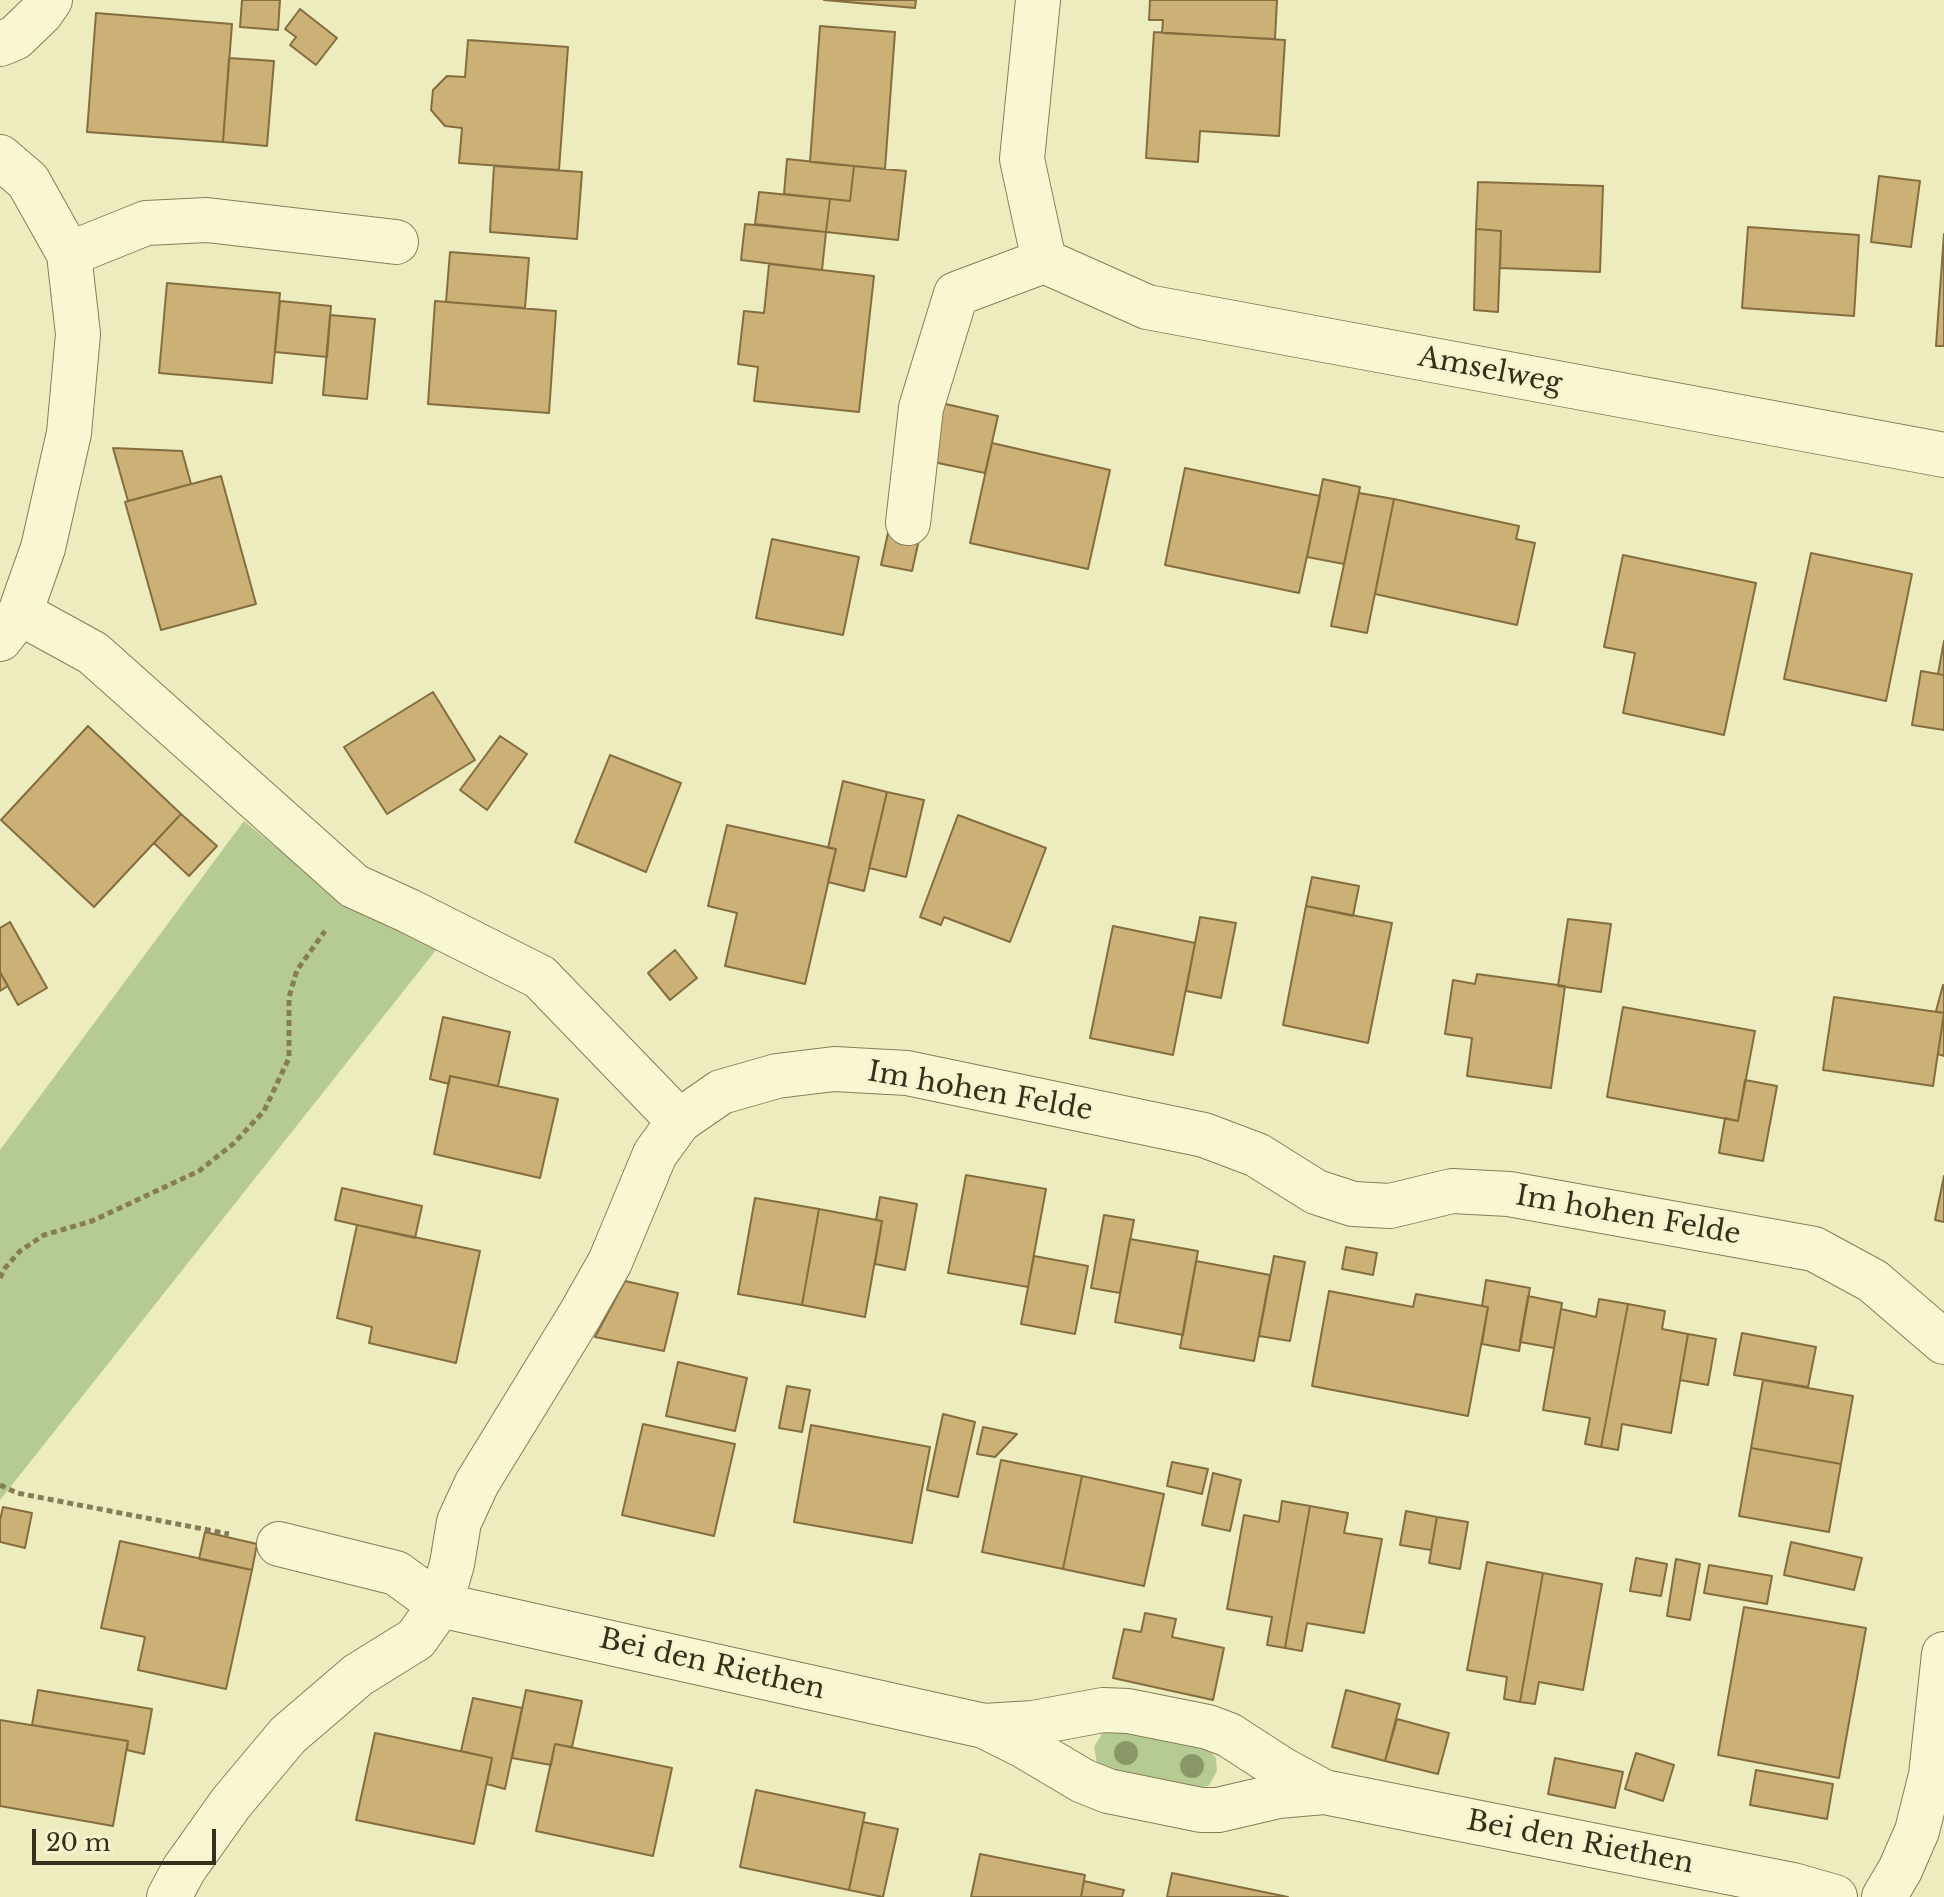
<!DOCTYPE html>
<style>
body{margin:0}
#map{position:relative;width:1944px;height:1897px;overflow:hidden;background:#edecbf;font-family:"Libre Baskerville",serif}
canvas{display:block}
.scale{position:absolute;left:32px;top:1829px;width:184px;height:36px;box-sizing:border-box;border:4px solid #352f1c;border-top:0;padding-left:10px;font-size:24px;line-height:28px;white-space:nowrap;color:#352f1c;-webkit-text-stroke:6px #f5f4ce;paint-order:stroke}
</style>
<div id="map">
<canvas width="1944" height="1897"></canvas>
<div class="scale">20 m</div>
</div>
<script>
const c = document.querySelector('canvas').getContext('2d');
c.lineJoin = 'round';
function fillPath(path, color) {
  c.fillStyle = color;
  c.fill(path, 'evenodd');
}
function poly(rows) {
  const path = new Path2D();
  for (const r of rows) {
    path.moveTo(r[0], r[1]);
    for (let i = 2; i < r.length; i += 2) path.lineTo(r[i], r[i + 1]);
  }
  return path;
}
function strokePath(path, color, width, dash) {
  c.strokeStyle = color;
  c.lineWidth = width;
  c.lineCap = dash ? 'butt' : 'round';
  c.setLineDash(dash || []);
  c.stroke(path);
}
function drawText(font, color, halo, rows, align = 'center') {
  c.font = font + ' "Libre Baskerville",serif';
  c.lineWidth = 6;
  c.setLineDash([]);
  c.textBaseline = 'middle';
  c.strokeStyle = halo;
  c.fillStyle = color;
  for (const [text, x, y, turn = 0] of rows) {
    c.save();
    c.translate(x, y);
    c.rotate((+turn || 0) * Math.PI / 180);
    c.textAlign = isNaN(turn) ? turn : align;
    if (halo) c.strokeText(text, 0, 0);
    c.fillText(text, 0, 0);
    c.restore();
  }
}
fillPath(poly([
 [244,821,338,898,440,945,0,1500,0,1150],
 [1120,1726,1206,1747,1216,1758,1217,1771,1209,1785,1194,1790,1112,1775,1097,1763,1094,1747,1103,1732]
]), '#b5cb93');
const building = poly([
 [242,0,280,0,278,30,240,27,242,0],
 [824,0,916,0,915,8,824,0],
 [1150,0,1277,0,1275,39,1162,33,1163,20,1149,20,1150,0],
 [300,9,337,38,316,65,290,45,296,37,285,29,300,9],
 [96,13,232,24,223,142,87,132,96,13],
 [820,26,895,32,885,169,810,162,820,26],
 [1154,32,1285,40,1279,136,1200,131,1198,162,1146,158,1154,32],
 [468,40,568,47,559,170,459,163,462,128,445,126,431,110,433,90,447,76,465,77,468,40],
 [229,58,274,61,267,146,223,142,229,58],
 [787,159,854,166,850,201,784,194,787,159],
 [494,166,582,172,577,239,490,232,494,166],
 [854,166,906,171,898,240,826,232,830,199,850,201,854,166],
 [1879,176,1920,181,1911,247,1871,242,1879,176],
 [1478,182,1603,186,1600,272,1500,268,1501,231,1476,229,1478,182],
 [759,192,830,199,826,232,755,224,759,192],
 [745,224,826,232,822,270,741,260,745,224],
 [1748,227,1859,235,1854,316,1742,308,1748,227],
 [1476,229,1501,231,1498,312,1474,310,1476,229],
 [1944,234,1944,346,1936,346,1944,234],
 [450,252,529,258,525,308,446,302,450,252],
 [769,264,874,276,859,412,754,401,758,367,738,364,744,311,764,313,769,264],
 [167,283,280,293,272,383,159,373,167,283],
 [280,301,331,306,327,357,275,352,280,301],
 [435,301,556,311,549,413,428,404,435,301],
 [330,315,375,319,367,399,323,395,330,315],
 [937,402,998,416,985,473,924,460,937,402],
 [992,443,1110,470,1088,569,970,543,992,443],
 [113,448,182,451,191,484,128,501,113,448],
 [1185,468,1320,496,1299,593,1165,565,1185,468],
 [221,476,256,604,161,630,125,502,221,476],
 [1323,479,1360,487,1344,564,1307,557,1323,479],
 [1359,493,1394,499,1367,633,1331,626,1359,493],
 [1394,499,1519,526,1516,539,1535,543,1517,625,1375,594,1394,499],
 [891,519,922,526,912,571,881,565,891,519],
 [772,539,859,557,843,635,756,618,772,539],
 [1811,553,1912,574,1886,701,1784,679,1811,553],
 [1623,555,1756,583,1724,735,1623,713,1635,653,1604,647,1623,555],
 [1944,641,1944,675,1938,674,1944,641],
 [1921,671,1944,675,1944,730,1912,725,1921,671],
 [433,692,475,760,387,814,344,747,433,692],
 [88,726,181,814,94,907,1,820,88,726],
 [500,736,527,754,487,810,460,790,500,736],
 [610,755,681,783,646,872,575,842,610,755],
 [843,781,887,792,864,891,828,882,836,849,828,848,843,781],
 [887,792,924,800,906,877,869,868,887,792],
 [181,814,217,846,189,876,154,843,181,814],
 [958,815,1046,848,1010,942,944,917,941,925,920,917,958,815],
 [727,825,836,849,805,984,725,966,737,913,708,906,727,825],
 [1312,877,1359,886,1353,916,1306,906,1312,877],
 [1306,906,1392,923,1368,1043,1283,1025,1306,906],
 [1200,917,1236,923,1221,998,1186,991,1200,917],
 [1568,919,1611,924,1601,992,1558,986,1568,919],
 [10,922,47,988,18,1005,0,972,0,928,10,922],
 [1113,926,1195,943,1173,1055,1090,1038,1113,926],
 [675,950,697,978,670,1000,648,973,675,950],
 [0,972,8,986,0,991,0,972],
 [1477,974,1565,986,1551,1088,1467,1076,1472,1038,1445,1034,1453,980,1475,984,1477,974],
 [1943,985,1944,986,1944,1056,1938,1054,1944,1013,1936,1011,1943,985],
 [1834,997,1944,1013,1933,1086,1823,1070,1834,997],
 [1623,1007,1755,1031,1738,1121,1607,1097,1623,1007],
 [443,1017,510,1032,498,1086,450,1076,449,1084,430,1079,443,1017],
 [450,1076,558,1099,540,1178,434,1154,450,1076],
 [1745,1080,1777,1086,1763,1161,1719,1153,1725,1118,1738,1121,1745,1080],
 [966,1175,1046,1189,1028,1287,948,1273,966,1175],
 [1944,1176,1944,1222,1935,1220,1944,1176],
 [342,1188,422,1206,415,1238,335,1220,342,1188],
 [880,1197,917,1204,905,1270,875,1264,882,1221,876,1220,880,1197],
 [755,1198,819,1209,802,1305,738,1294,755,1198],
 [819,1209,882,1221,865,1317,802,1305,819,1209],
 [1104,1215,1134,1220,1120,1293,1091,1288,1104,1215],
 [357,1225,480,1251,456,1363,369,1343,372,1327,337,1318,357,1225],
 [1130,1239,1198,1251,1183,1335,1115,1322,1130,1239],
 [1346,1247,1377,1253,1373,1275,1342,1269,1346,1247],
 [1034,1256,1088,1266,1075,1334,1021,1324,1034,1256],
 [1274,1256,1305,1262,1290,1341,1259,1336,1274,1256],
 [1196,1261,1270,1275,1254,1361,1180,1348,1196,1261],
 [1486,1280,1530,1288,1519,1351,1482,1344,1488,1307,1482,1306,1486,1280],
 [625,1281,678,1293,664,1351,595,1337,625,1281],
 [1329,1291,1413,1307,1416,1294,1488,1307,1468,1416,1312,1386,1329,1291],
 [1528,1296,1562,1303,1554,1348,1520,1342,1528,1296],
 [1599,1299,1628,1304,1601,1447,1585,1444,1590,1418,1543,1410,1561,1309,1596,1317,1599,1299],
 [1628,1304,1665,1311,1662,1329,1688,1334,1671,1433,1622,1424,1618,1450,1601,1447,1628,1304],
 [1742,1333,1816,1347,1808,1387,1734,1375,1742,1333],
 [1688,1334,1716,1339,1708,1385,1680,1380,1688,1334],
 [678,1362,747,1378,735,1431,666,1416,678,1362],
 [1763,1380,1853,1396,1841,1464,1751,1448,1763,1380],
 [787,1386,810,1390,802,1432,779,1428,787,1386],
 [943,1414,975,1422,958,1497,927,1490,943,1414],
 [643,1424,735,1444,714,1536,622,1515,643,1424],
 [811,1425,930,1447,912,1543,794,1522,811,1425],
 [983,1427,1017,1434,995,1457,977,1454,983,1427],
 [1751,1448,1841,1464,1829,1532,1739,1516,1751,1448],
 [1001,1460,1082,1476,1063,1569,982,1552,1001,1460],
 [1172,1462,1208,1469,1202,1494,1167,1486,1172,1462],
 [1213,1473,1241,1480,1230,1531,1202,1525,1213,1473],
 [1082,1476,1164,1494,1144,1586,1063,1569,1082,1476],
 [1282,1501,1310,1506,1285,1648,1267,1645,1272,1617,1227,1609,1244,1515,1279,1522,1282,1501],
 [1310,1506,1348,1513,1344,1533,1382,1539,1364,1633,1307,1623,1302,1651,1285,1648,1310,1506],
 [3,1507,32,1513,25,1548,0,1542,0,1520,3,1507],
 [1406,1511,1437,1517,1431,1550,1400,1545,1406,1511],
 [1437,1517,1468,1522,1460,1569,1429,1563,1437,1517],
 [205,1532,257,1544,252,1570,199,1559,205,1532],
 [120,1541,252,1570,226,1689,138,1670,145,1637,101,1628,120,1541],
 [1791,1542,1862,1558,1854,1590,1784,1575,1791,1542],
 [1636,1558,1667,1564,1661,1596,1630,1591,1636,1558],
 [1676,1559,1700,1564,1690,1620,1667,1616,1676,1559],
 [1487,1562,1543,1573,1520,1702,1504,1699,1507,1677,1467,1670,1487,1562],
 [1709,1565,1772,1576,1767,1604,1704,1593,1709,1565],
 [1543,1573,1602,1584,1583,1690,1539,1682,1535,1704,1520,1702,1543,1573],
 [1744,1607,1866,1628,1839,1778,1718,1755,1744,1607],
 [1145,1613,1176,1619,1172,1637,1224,1648,1213,1700,1113,1678,1124,1629,1141,1632,1145,1613],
 [38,1690,152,1709,144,1754,127,1750,128,1741,32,1725,38,1690],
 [526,1690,582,1701,572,1747,555,1744,551,1765,512,1758,526,1690],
 [1346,1690,1400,1704,1385,1761,1332,1747,1346,1690],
 [473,1698,522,1708,505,1789,487,1784,492,1758,461,1751,473,1698],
 [1397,1719,1449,1733,1438,1774,1385,1761,1397,1719],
 [0,1720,128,1741,113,1826,0,1806,0,1720],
 [375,1733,492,1758,474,1844,356,1820,375,1733],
 [555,1744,672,1768,653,1856,536,1831,555,1744],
 [1636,1753,1674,1765,1663,1801,1625,1789,1636,1753],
 [1555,1758,1623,1772,1615,1808,1548,1794,1555,1758],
 [1756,1770,1833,1784,1827,1819,1750,1805,1756,1770],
 [756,1790,865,1813,849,1890,740,1867,756,1790],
 [863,1822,898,1829,883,1897,849,1890,863,1822],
 [980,1854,1085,1875,1081,1897,971,1897,980,1854],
 [1172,1873,1288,1897,1167,1897,1172,1873],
 [1084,1881,1124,1890,1122,1897,1081,1897,1084,1881]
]);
fillPath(building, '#cbb175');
strokePath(building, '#846d3e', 2);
const minor = poly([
 [1038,0,1022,159,1044,261],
 [0,44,15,38,41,13,50,0],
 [0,157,28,181,69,254,78,334,69,433,43,548,20,613,0,639],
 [69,254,146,223,207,220,396,242],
 [1044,261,1147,307,1944,455],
 [908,523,921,408,956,294,1044,261],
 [20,613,93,653,354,886,409,911,540,977,679,1121],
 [279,1544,396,1573,440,1605,984,1726,1024,1746,1083,1781,1108,1791,1201,1810,1218,1810,1278,1796,1324,1792,1793,1885,1835,1897],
 [984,1726,1033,1723,1103,1710,1128,1711,1208,1727,1229,1735,1283,1770,1324,1792],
 [169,1897,184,1869,231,1803,288,1735,358,1675,416,1639,440,1605,452,1564,459,1522,477,1483,580,1315,610,1262,655,1154,679,1121,721,1092,777,1076,834,1069,907,1073,1204,1135,1257,1155,1316,1192,1353,1204,1390,1206,1452,1191,1509,1194,1814,1249,1873,1281,1944,1342],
 [1884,1897,1900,1870,1917,1831,1931,1775,1944,1654]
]);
strokePath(minor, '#867d58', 46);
strokePath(poly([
 [0,1278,5,1268,20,1251,44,1235,92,1221,199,1171,233,1144,264,1111,289,1058,289,997,297,970,325,931],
 [0,1485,17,1493,229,1534]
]), '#867d58', 5, [6, 4]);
strokePath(minor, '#f8f7d2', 44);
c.fillStyle = '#8a9769';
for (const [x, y] of [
 [1126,1753],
 [1192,1766]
]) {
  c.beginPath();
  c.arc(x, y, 12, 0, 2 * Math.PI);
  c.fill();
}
drawText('28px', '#352f1c', '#f5f4ce', [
 ["Amselweg",1490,371,11],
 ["Im hohen Felde",980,1092,10],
 ["Im hohen Felde",1628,1216,10],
 ["Bei den Riethen",712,1665,13],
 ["Bei den Riethen",1580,1843,11]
]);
</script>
